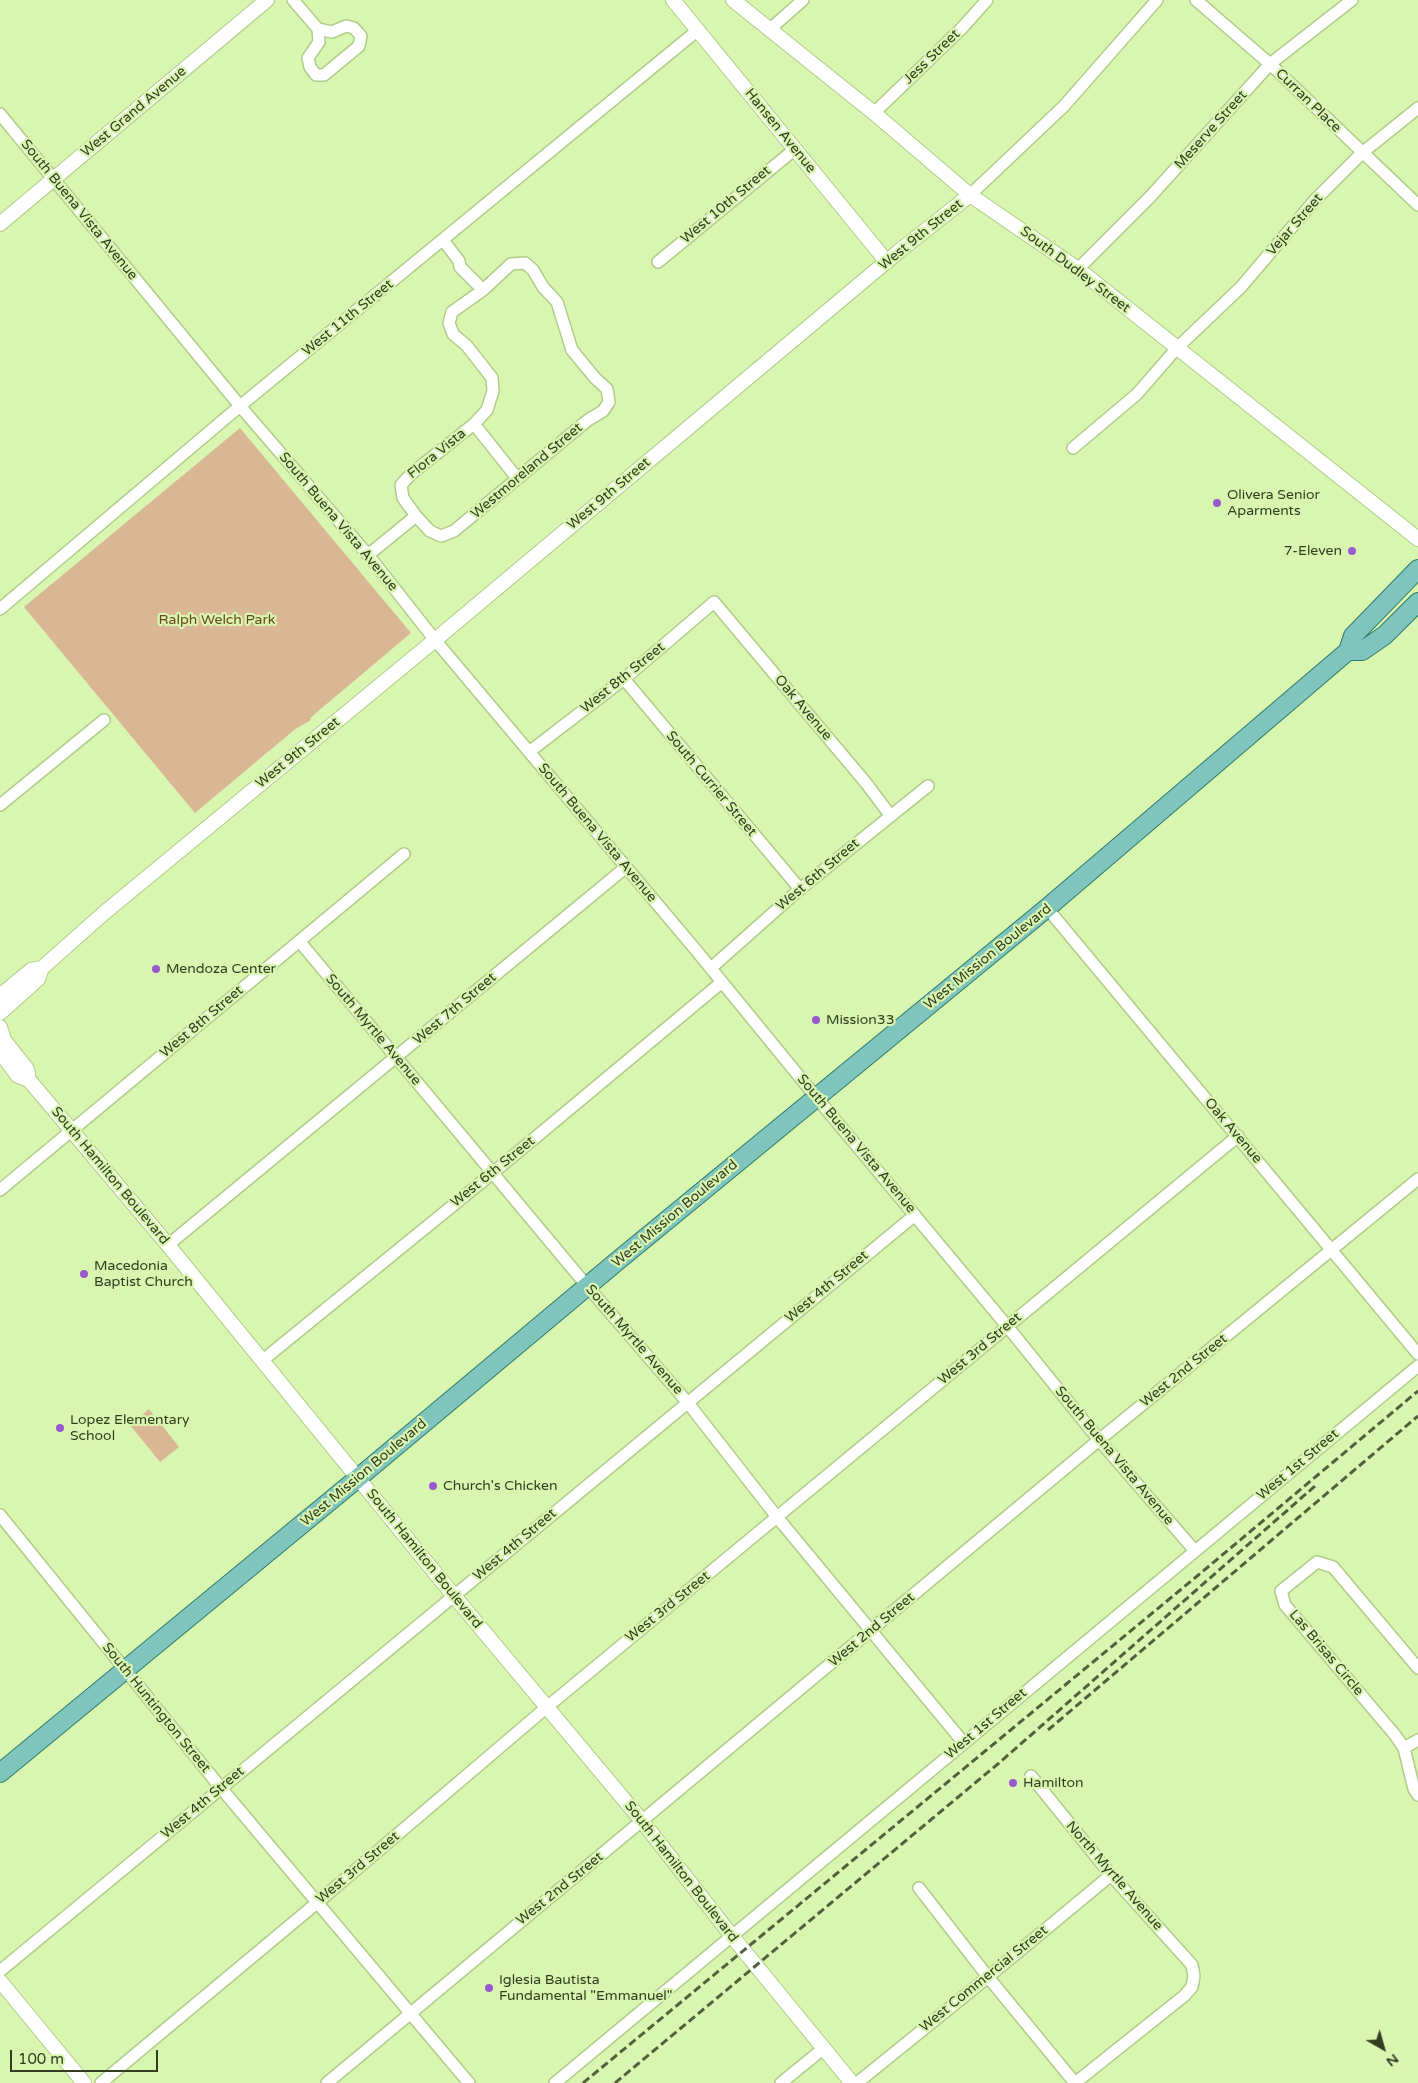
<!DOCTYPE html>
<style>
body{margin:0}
#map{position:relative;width:1418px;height:2083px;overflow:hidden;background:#d9f6b0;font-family:"Varela Round",sans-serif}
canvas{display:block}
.north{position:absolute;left:1358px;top:2023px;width:50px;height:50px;-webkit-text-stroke:4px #d9f6b0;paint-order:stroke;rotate:142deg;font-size:14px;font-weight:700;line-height:20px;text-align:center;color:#323d21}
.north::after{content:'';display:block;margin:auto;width:18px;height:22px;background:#323d21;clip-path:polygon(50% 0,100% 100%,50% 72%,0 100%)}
.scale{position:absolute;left:10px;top:2050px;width:148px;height:22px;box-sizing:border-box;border:2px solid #323d21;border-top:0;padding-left:6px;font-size:15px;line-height:18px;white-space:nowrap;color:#323d21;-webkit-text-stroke:4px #d9f6b0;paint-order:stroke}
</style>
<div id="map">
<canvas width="1418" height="2083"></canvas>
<div class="north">N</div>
<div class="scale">100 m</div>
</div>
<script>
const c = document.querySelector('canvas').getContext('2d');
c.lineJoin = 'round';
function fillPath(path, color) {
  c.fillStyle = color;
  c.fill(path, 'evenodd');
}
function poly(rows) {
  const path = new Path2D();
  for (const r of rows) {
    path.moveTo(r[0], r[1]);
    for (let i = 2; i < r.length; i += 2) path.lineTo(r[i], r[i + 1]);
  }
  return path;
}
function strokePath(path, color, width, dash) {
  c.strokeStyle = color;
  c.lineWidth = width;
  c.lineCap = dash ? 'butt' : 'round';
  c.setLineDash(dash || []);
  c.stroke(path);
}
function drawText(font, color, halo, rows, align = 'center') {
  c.font = font + ' "Varela Round",sans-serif';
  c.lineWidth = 4.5;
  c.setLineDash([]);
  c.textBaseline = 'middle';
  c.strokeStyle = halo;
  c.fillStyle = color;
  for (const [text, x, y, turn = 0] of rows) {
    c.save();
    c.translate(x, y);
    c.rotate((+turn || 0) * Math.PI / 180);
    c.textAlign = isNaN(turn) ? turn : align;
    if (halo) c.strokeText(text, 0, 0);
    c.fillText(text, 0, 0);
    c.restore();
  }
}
fillPath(poly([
 [240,428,411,633,310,718,311,720,294,730,195,813,24,607],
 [149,1409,179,1447,160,1462,130,1425]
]), '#d9b694');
const minor = poly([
 [293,0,318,29,319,42,308,58,310,67,316,75,324,75,359,46,361,36,354,28,346,26,332,32,318,29],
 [1196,0,1270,64,1418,205],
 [769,30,803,0],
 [874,113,962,28,987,0],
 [0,114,240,406,368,555,435,640,695,949,816,1097,1007,1326,1099,1440,1195,1551],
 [970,195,1064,106,1157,0],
 [443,240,459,261,460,267,483,290],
 [658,262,795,149],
 [525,263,533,270,543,287,557,302,572,350,595,378,607,389,609,402,603,411,588,420,454,531,441,536,430,531,416,516,403,498,401,485,411,474,474,424,487,410,493,391,492,378,467,346,453,334,449,323,452,312,483,290,511,264,525,263],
 [1078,269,1150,197,1270,64,1352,0],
 [474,424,517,478],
 [1073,448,1137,394,1177,348,1241,287,1315,200,1362,153,1418,108],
 [368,555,416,516],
 [0,609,240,406,698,30],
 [624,679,800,889],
 [529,752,624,679,714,602,866,783,890,815],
 [0,805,104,720],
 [1047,908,1418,1354],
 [300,942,587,1286,688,1403,777,1517,963,1742],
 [711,968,800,889,928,786],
 [0,1190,404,854],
 [168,1245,625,868],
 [263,1360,494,1172,722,982],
 [0,1515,221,1788,469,2083],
 [1418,1668,1333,1567,1317,1562,1281,1591,1285,1605,1395,1735,1404,1748,1414,1789,1418,1795],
 [1404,1748,1418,1740],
 [1031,1776,1111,1875,1192,1965,1194,1976,1192,1987,1184,1996,1075,2083],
 [919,1888,988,1977,1075,2083],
 [0,1971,915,1215],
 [101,2083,318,1902,547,1707,1238,1136],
 [327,2083,1099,1440,1418,1179],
 [555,2083,1418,1366],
 [781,2083,824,2048],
 [857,2083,988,1977,1111,1875]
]);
const tertiary = poly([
 [673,0,887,262],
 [733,0,874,113,970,195,1078,269,1418,539],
 [0,224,267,0],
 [0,996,31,970,42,968],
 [0,1013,38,979,42,968,104,913,435,640,898,252,970,195],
 [0,1027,4,1040,27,1069,29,1080],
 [0,1052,18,1076,29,1080,168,1245,454,1596,642,1821,731,1935,852,2083],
 [0,1981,84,2083]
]);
const primary = poly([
 [1348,651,1362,651,1385,635,1418,602],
 [0,1773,358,1478,615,1263,1047,908,1348,651,1353,636,1418,569]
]);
strokePath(minor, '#b0cc88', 14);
strokePath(tertiary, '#b0cc88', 16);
strokePath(primary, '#2d7b6a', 20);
strokePath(minor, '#fff', 11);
strokePath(tertiary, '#fff', 14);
strokePath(primary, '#80c4be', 18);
strokePath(poly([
 [1048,1730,1418,1416],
 [583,2083,1196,1577,1418,1391],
 [615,2083,999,1763,1315,1486]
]), '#52603c', 3, [8, 4]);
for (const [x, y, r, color] of [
 [1217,503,5,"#9859cf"],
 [1352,551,5,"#9859cf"],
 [156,969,5,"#9859cf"],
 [816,1020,5,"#9859cf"],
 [84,1274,5,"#9859cf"],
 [60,1428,5,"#9859cf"],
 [433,1486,5,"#9859cf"],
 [1013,1783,5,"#9859cf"],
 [489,1988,5,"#9859cf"]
]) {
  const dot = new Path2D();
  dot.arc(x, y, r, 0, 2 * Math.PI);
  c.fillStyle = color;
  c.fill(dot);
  strokePath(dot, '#d9f6b0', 2);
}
drawText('14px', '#323d21', '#d9f6b0', [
 ["Jess Street",932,57,-44],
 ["Curran Place",1308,101,44],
 ["West Grand Avenue",134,112,-40],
 ["Meserve Street",1211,130,-48],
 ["Hansen Avenue",780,131,51],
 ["West 10th Street",726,205,-40],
 ["South Buena Vista Avenue",79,210,51],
 ["Vejar Street",1295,225,-49],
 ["West 9th Street",921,235,-39],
 ["South Dudley Street",1075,270,37],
 ["West 11th Street",348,318,-39],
 ["Flora Vista",437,454,-39],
 ["Westmoreland Street",527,471,-40],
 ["West 9th Street",609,494,-40],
 ["South Buena Vista Avenue",338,522,50],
 ["West 8th Street",623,678,-39],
 ["Oak Avenue",803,708,50],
 ["West 9th Street",298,753,-39],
 ["South Currier Street",711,784,50],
 ["South Buena Vista Avenue",597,833,50],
 ["West 6th Street",818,875,-40],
 ["West Mission Boulevard",988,957,-39],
 ["West 7th Street",455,1009,-40],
 ["West 8th Street",202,1022,-40],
 ["South Myrtle Avenue",373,1030,50],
 ["Oak Avenue",1233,1131,50],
 ["South Buena Vista Avenue",856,1144,50],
 ["West 6th Street",493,1172,-39],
 ["South Hamilton Boulevard",110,1176,50],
 ["West Mission Boulevard",675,1214,-40],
 ["West 4th Street",827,1287,-40],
 ["South Myrtle Avenue",634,1340,49],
 ["West 3rd Street",980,1349,-40],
 ["West 2nd Street",1184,1371,-39],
 ["South Buena Vista Avenue",1114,1456,50],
 ["West 1st Street",1298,1465,-40],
 ["West Mission Boulevard",364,1473,-40],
 ["West 4th Street",515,1545,-40],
 ["South Hamilton Boulevard",424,1559,51],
 ["West 3rd Street",668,1607,-39],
 ["West 2nd Street",872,1630,-40],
 ["Las Brisas Circle",1326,1653,50],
 ["South Huntington Street",156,1708,51],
 ["West 1st Street",986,1724,-40],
 ["West 4th Street",203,1803,-40],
 ["West 3rd Street",358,1868,-40],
 ["South Hamilton Boulevard",681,1872,52],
 ["North Myrtle Avenue",1114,1876,49],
 ["West 2nd Street",560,1889,-39],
 ["West Commercial Street",984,1979,-39]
]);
drawText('14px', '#323d21', '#d9f6b0', [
 ["Olivera Senior",1227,495],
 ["Aparments",1227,511],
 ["7-Eleven",1342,551,"right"],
 ["Mendoza Center",166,969],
 ["Mission33",826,1020],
 ["Macedonia",94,1266],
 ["Baptist Church",94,1282],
 ["Lopez Elementary",70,1420],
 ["School",70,1436],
 ["Church's Chicken",443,1486],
 ["Hamilton",1023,1783],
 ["Iglesia Bautista",499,1980],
 ["Fundamental \"Emmanuel\"",499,1996]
], 'left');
drawText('14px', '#6a451b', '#d9f6b0', [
 ["Ralph Welch Park",217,620]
]);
</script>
